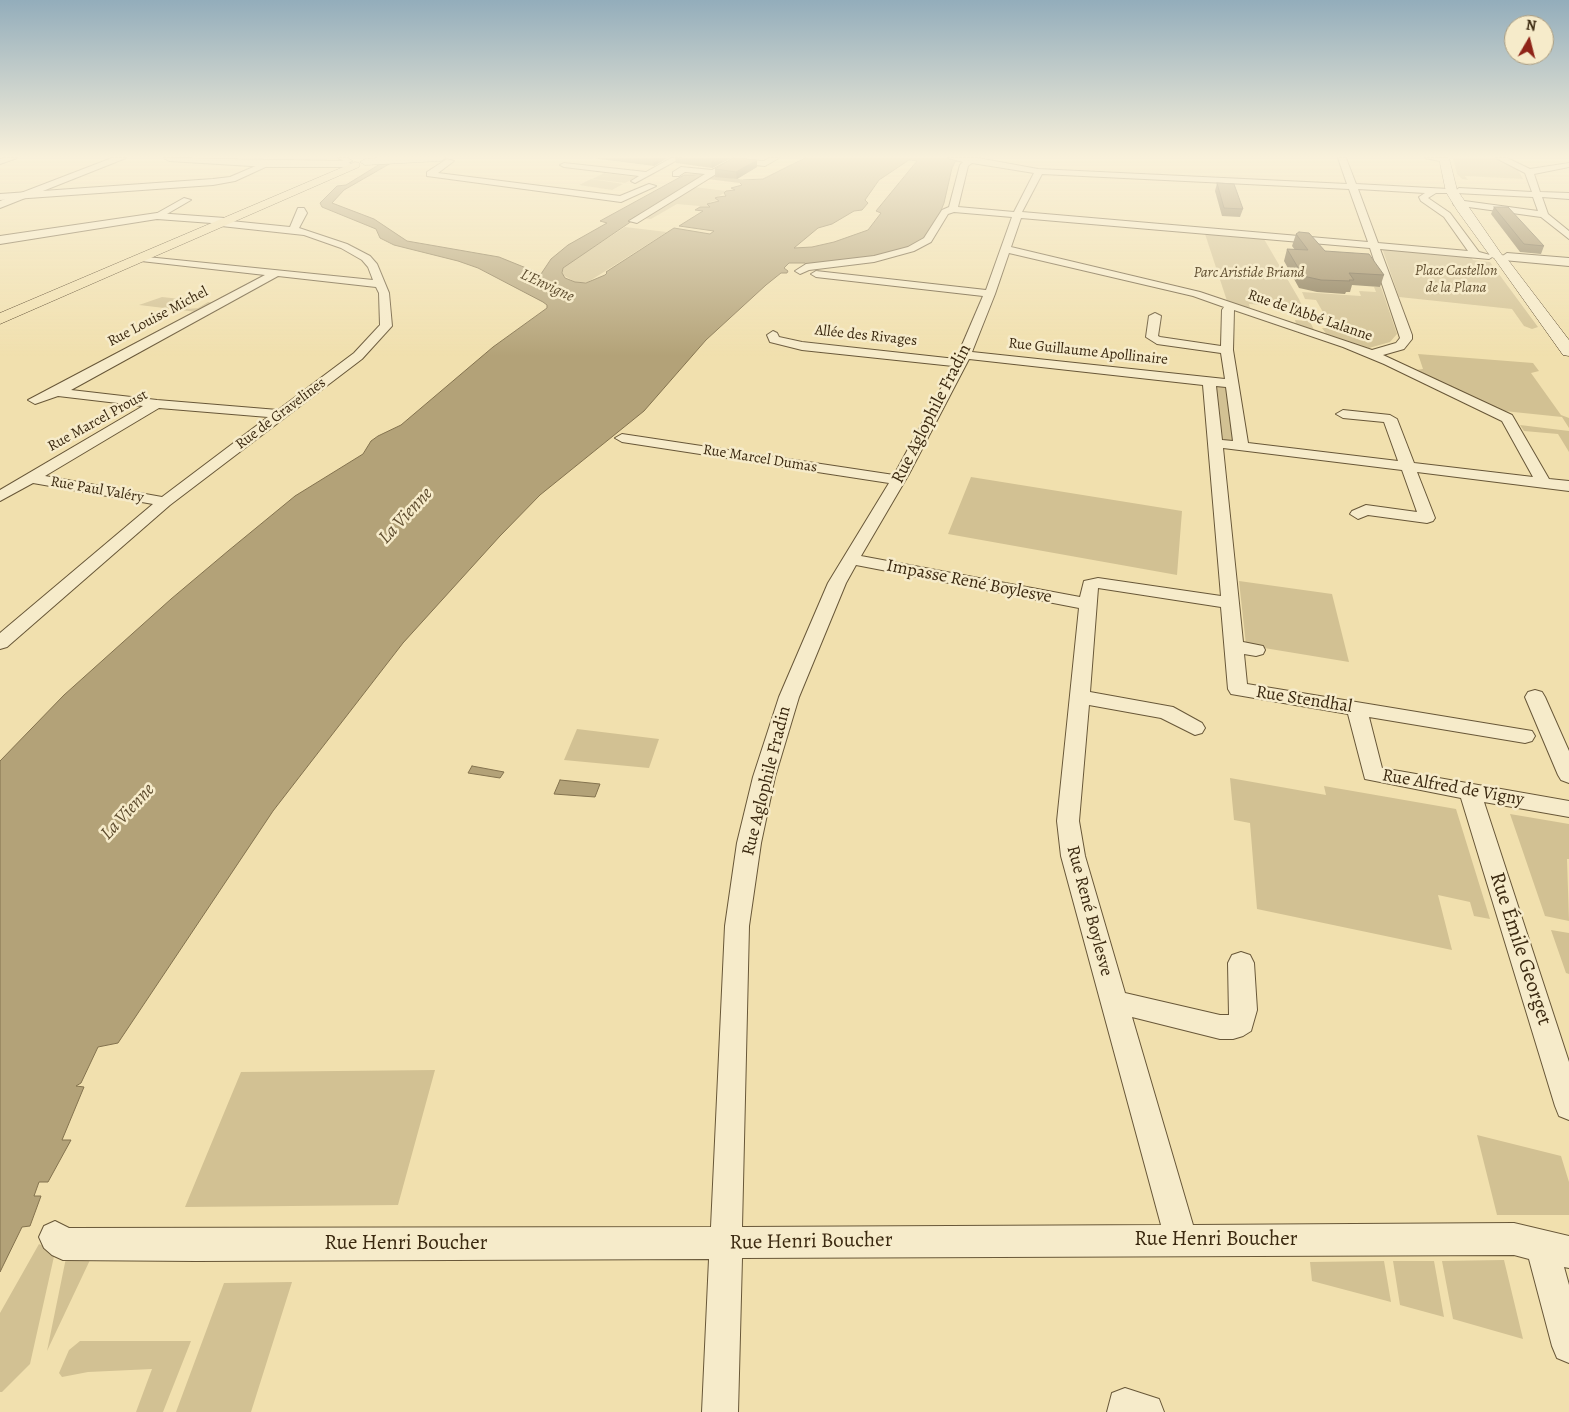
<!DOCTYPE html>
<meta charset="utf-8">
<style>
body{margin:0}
#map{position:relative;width:1569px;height:1412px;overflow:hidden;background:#f1e0ae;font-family:Alegreya,serif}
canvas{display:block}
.north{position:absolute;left:1504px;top:15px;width:50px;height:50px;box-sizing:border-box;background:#f6ebca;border:1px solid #ab9d80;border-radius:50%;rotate:8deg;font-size:14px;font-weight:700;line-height:20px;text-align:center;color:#3b2910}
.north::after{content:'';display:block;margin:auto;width:18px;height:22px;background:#8f2418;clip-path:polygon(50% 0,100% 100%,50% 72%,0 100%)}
</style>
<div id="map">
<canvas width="1569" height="1412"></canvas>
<div class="north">N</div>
</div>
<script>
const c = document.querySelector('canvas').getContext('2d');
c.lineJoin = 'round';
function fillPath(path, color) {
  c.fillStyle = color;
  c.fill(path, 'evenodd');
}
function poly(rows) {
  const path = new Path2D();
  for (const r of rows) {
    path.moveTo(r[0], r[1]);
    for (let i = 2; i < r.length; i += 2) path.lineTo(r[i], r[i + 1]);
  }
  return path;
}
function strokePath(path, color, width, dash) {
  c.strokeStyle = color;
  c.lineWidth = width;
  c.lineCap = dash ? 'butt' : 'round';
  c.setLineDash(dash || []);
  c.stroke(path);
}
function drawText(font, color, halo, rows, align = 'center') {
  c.font = font + ' Alegreya,serif';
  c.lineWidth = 5;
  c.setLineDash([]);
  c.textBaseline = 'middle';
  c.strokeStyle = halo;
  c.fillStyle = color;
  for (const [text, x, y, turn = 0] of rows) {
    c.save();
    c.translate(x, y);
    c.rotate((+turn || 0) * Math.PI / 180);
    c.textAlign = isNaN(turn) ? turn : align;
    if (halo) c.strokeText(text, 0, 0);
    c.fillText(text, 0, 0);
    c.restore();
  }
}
fillPath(poly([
 [1453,158,1493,158,1517,168,1523,179,1465,176,1468,180,1462,179,1457,174],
 [604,173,637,177,625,183,592,179],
 [591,179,617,183,623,184,612,190,579,185],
 [694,187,727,191,716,198,719,200,710,202,710,207,677,204,651,219,641,218],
 [625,227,667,232,588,282,575,282,563,275,563,268,569,263],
 [1205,234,1264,239,1299,299,1314,330,1296,324,1295,320,1306,321,1301,307,1249,304,1250,308,1227,301],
 [1382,248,1470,256,1473,260,1490,262,1538,327,1532,329,1524,326,1512,309,1399,297],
 [1374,287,1381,287,1397,334,1390,342,1369,348,1327,335,1322,328,1332,328,1316,300,1305,299,1302,292,1361,296,1359,291,1376,292],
 [162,297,199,301,186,306,189,307,187,309,198,308,208,302,214,303,197,312,139,305],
 [1418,354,1533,363,1539,371,1531,373,1561,415,1569,418,1569,428,1562,417,1504,411,1415,370,1423,369],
 [1214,385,1226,386,1235,441,1219,441],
 [1520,425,1569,431,1569,452,1558,434,1524,431],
 [971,477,1182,511,1177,575,948,534],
 [1239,581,1332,594,1349,662,1246,645],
 [577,729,659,739,649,768,564,760],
 [1230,778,1326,795,1324,786,1456,809,1490,919,1474,916,1470,902,1438,895,1452,950,1257,909,1250,823,1234,820],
 [1510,814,1569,824,1569,859,1567,859,1569,921,1545,916],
 [1551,930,1569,933,1569,974,1566,973],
 [435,1070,398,1205,185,1207,241,1072],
 [1477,1135,1561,1156,1569,1182,1569,1215,1497,1215],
 [39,1244,55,1252,30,1364,2,1392,0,1392,0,1313],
 [67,1253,90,1260,47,1351],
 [1504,1260,1523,1339,1453,1319,1442,1261],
 [1384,1261,1391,1302,1312,1281,1310,1262],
 [1393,1261,1434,1261,1444,1317,1400,1305],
 [292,1282,251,1412,176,1412,224,1283],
 [80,1341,191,1341,163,1412,136,1412,152,1369,88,1372,62,1377,59,1373,69,1350]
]), '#d2c193');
const water = poly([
 [805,158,963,158,955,162,952,168,944,203,938,218,926,238,895,253,873,258,806,265,805,263,789,263,784,268,788,271,787,273,781,273,766,285,706,340,644,411,540,495,500,536,403,643,273,811,118,1043,98,1047,81,1083,76,1086,84,1087,62,1140,71,1140,48,1182,39,1182,34,1196,41,1196,30,1226,22,1227,0,1272,0,761,64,695,171,599,228,551,295,496,363,454,371,441,378,436,401,425,493,347,547,308,547,305,543,302,478,268,458,261,394,245,380,238,376,229,322,207,320,203,337,186,346,185,380,164,391,163,344,190,332,203,374,219,407,241,499,257,541,274,551,259,568,245,607,223,600,221,684,175,709,175,633,218,634,219,629,223,563,268,562,273,565,278,575,282,586,283,605,275,607,273,606,272,674,228,710,234,714,231,679,226,703,211,695,210,700,207,710,207,707,204,719,201,715,198,718,197,726,196,724,193,726,191,735,190,731,188,742,185,740,183,743,180,763,179,805,158],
 [909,160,917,161,876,211,881,213,868,230,834,242,812,247,794,248,818,228,832,224,854,211,862,210,868,203,865,200,879,180,909,160],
 [472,766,504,772,500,778,468,773,472,766],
 [560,780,600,784,595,797,554,794,560,780]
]);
fillPath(water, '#b3a278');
strokePath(water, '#83724e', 1);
fillPath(poly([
 [699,174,763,182,767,184,763,186,700,178,688,182,684,180,699,174]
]), '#b3a278');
const minor = poly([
 [4,158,17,158,0,164,0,159,4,158],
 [338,158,348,158,352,161,348,163,338,158],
 [671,158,681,158,635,183,631,181,639,176,564,167,560,165,564,163,646,172,671,158],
 [769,158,779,158,765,166,734,163,637,223,629,221,705,174,685,172,679,176,673,176,673,172,681,167,712,170,733,159,764,161,769,158],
 [948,158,978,158,1038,169,1347,184,1338,158,1346,158,1356,184,1449,189,1449,193,1436,193,1428,198,1450,213,1479,252,1494,256,1489,259,1380,249,1412,335,1412,339,1404,349,1383,355,1512,415,1549,479,1569,481,1569,491,1417,472,1435,518,1433,521,1427,523,1368,515,1358,519,1350,514,1352,511,1366,505,1417,512,1402,470,1223,448,1243,642,1263,646,1265,650,1263,654,1256,656,1244,654,1247,684,1532,731,1535,736,1532,741,1525,743,1369,717,1382,768,1569,801,1569,817,1484,802,1569,1062,1569,1120,1559,1116,1555,1106,1461,798,1365,779,1348,714,1231,694,1228,689,1221,607,1098,588,1090,692,1173,707,1202,723,1205,728,1202,733,1195,735,1161,718,1089,705,1079,821,1085,856,1125,993,1220,1015,1229,1015,1228,963,1232,955,1241,952,1250,955,1254,963,1257,1010,1251,1031,1243,1036,1233,1039,1220,1039,1132,1017,1193,1225,1514,1223,1569,1236,1569,1268,1564,1267,1569,1285,1569,1363,1557,1358,1552,1346,1529,1259,1514,1255,742,1258,738,1412,702,1412,709,1259,196,1261,63,1260,52,1255,44,1248,39,1237,44,1226,55,1221,69,1228,711,1227,725,926,737,843,753,777,779,697,828,583,889,483,622,442,615,438,622,434,894,475,953,366,802,350,770,342,767,335,773,331,777,333,779,337,802,342,956,359,983,296,816,277,811,274,816,271,986,290,1012,217,954,212,948,214,931,242,914,251,874,262,809,270,800,274,795,271,806,264,874,256,908,247,924,238,942,210,949,207,960,165,963,162,948,158],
 [972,163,1034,173,1014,212,958,207,968,166,972,163],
 [1042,174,1349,189,1368,242,1022,212,1042,174],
 [1358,189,1425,193,1419,197,1421,201,1444,217,1468,251,1378,243,1358,189],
 [1021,218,1370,248,1400,338,1396,343,1372,350,1200,292,1011,247,1021,218],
 [1009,253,1193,296,1224,307,1222,310,1221,346,1160,337,1158,336,1161,316,1155,313,1149,316,1146,337,1157,344,1221,353,1225,379,972,352,995,294,1009,253],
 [1234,310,1343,347,1384,364,1502,421,1533,477,1414,463,1397,419,1390,415,1343,410,1336,414,1343,418,1384,422,1398,461,1248,443,1233,350,1234,310],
 [969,359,1203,385,1221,596,1098,578,1084,581,1080,597,861,556,909,474,969,359],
 [1216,386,1226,387,1233,441,1222,440,1216,386],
 [856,565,1079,608,1057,821,1061,856,1161,1225,742,1227,749,926,761,843,775,777,799,697,846,583,856,565],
 [1425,158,1447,158,1449,160,1445,162,1425,158],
 [1496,158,1507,158,1530,169,1569,163,1569,167,1534,174,1540,192,1569,193,1569,199,1542,197,1548,214,1569,231,1569,239,1541,217,1454,205,1453,203,1457,200,1538,211,1533,197,1456,193,1455,191,1459,188,1532,192,1525,173,1496,158],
 [447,159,454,161,438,173,620,196,649,184,656,186,621,202,427,176,427,172,447,159],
 [265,162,272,164,235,181,213,185,0,200,0,194,213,179,230,177,265,162],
 [184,198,191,200,160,218,152,216,184,198],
 [298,208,304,208,307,213,299,228,347,244,370,256,377,264,389,293,392,326,362,359,170,505,7,647,0,649,0,633,153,504,33,483,0,501,0,490,143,406,58,396,35,404,28,400,265,275,141,261,137,260,137,256,373,280,368,267,362,260,341,248,304,235,221,226,216,223,221,220,290,227,298,208],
 [278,276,376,287,379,293,380,325,354,353,278,410,157,400,71,390,278,276],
 [159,408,268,417,162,497,45,476,159,408],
 [1535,690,1542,692,1545,697,1569,751,1569,783,1561,780,1558,775,1525,697,1528,692,1535,690],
 [1125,1388,1159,1399,1164,1412,1107,1412,1112,1393,1125,1388]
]);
const tertiary = poly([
 [112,158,126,158,0,208,0,201,112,158],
 [164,158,346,161,351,164,346,167,268,167,169,161,164,158],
 [157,213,225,218,231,221,225,224,157,219,0,244,0,236,157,213],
 [1507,253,1569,258,1569,266,1503,260,1501,257,1507,253]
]);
const secondary = poly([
 [376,158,446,158,441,161,365,165,360,162,365,159,376,158],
 [1439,158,1449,158,1457,190,1502,255,1505,256,1569,340,1569,356,1563,355,1494,258,1491,257,1457,210,1446,192,1439,158]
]);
const primary = poly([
 [355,162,359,163,359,167,0,324,0,313,355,162]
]);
strokePath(minor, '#685738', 2);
strokePath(tertiary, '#685738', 2);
strokePath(secondary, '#3b2910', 1);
strokePath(primary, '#3b2910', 1);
fillPath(minor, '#f6ebca');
fillPath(tertiary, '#f6ebca');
fillPath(secondary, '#f6ebca');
fillPath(primary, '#f1e0ae');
fillPath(poly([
 [592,158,667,158,654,166],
 [675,158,731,158,712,168,676,163],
 [757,167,737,179,715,177,715,169],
 [1217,183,1243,209,1240,217,1222,216,1215,191],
 [1494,207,1544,246,1541,254,1520,252,1491,214],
 [1296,234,1325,251,1384,275,1380,287,1352,285,1350,292,1346,292,1345,294,1317,292,1299,288,1284,261,1287,249,1295,250,1292,246]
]), '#847554');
fillPath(poly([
 [653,158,667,158,654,166],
 [713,158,731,158,712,168,711,159],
 [757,160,757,167,737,179,736,172]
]), '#6c5f45');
const building = poly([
 [733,158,741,158,757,160,736,172,715,169,733,158],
 [1217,183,1234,184,1243,209,1224,208,1217,183],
 [1494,207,1508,207,1544,246,1524,244,1494,207],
 [1299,232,1309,233,1325,251,1369,254,1384,275,1349,273,1354,280,1349,280,1350,281,1321,280,1303,276,1287,249,1308,250,1296,234,1299,232]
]);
fillPath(building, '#9a8862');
strokePath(building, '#6c5f45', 1);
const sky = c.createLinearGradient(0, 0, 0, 356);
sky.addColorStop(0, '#93adbb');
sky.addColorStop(0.44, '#f9f1db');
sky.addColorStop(1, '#f9f1db00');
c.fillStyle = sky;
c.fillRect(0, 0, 1569, 356);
drawText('italic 15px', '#614f31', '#f6ebca', [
 ["Place Castellon",1456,271],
 ["de la Plana",1456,288],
 ["Parc Aristide Briand",1249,273]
]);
drawText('15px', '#3b2910', '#f6ebca', [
 ["Rue de l'Abbé Lalanne",1310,316,19],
 ["Rue Louise Michel",158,317,-28],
 ["Allée des Rivages",866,336,6],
 ["Rue Guillaume Apollinaire",1088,352,6],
 ["Rue de Gravelines",281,414,-37],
 ["Rue Marcel Proust",98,421,-29],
 ["Rue Marcel Dumas",760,459,9],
 ["Rue Paul Valéry",97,490,10]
]);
drawText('italic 16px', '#5f4d2f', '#f6ebca', [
 ["L'Envigne",547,286,25]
]);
drawText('18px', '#3b2910', '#f6ebca', [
 ["Rue Aglophile Fradin",932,414,-63],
 ["Impasse René Boylesve",969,582,11],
 ["Rue Stendhal",1304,700,9],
 ["Rue Aglophile Fradin",767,781,-76],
 ["Rue Alfred de Vigny",1453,788,10],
 ["Rue René Boylesve",1089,911,75]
]);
drawText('italic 19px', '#5f4d2f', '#f6ebca', [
 ["La Vienne",406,516,-47],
 ["La Vienne",128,812,-47]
]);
drawText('21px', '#3b2910', '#f6ebca', [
 ["Rue Émile Georget",1520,949,72],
 ["Rue Henri Boucher",1216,1240],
 ["Rue Henri Boucher",811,1242,-1],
 ["Rue Henri Boucher",406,1244]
]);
</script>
